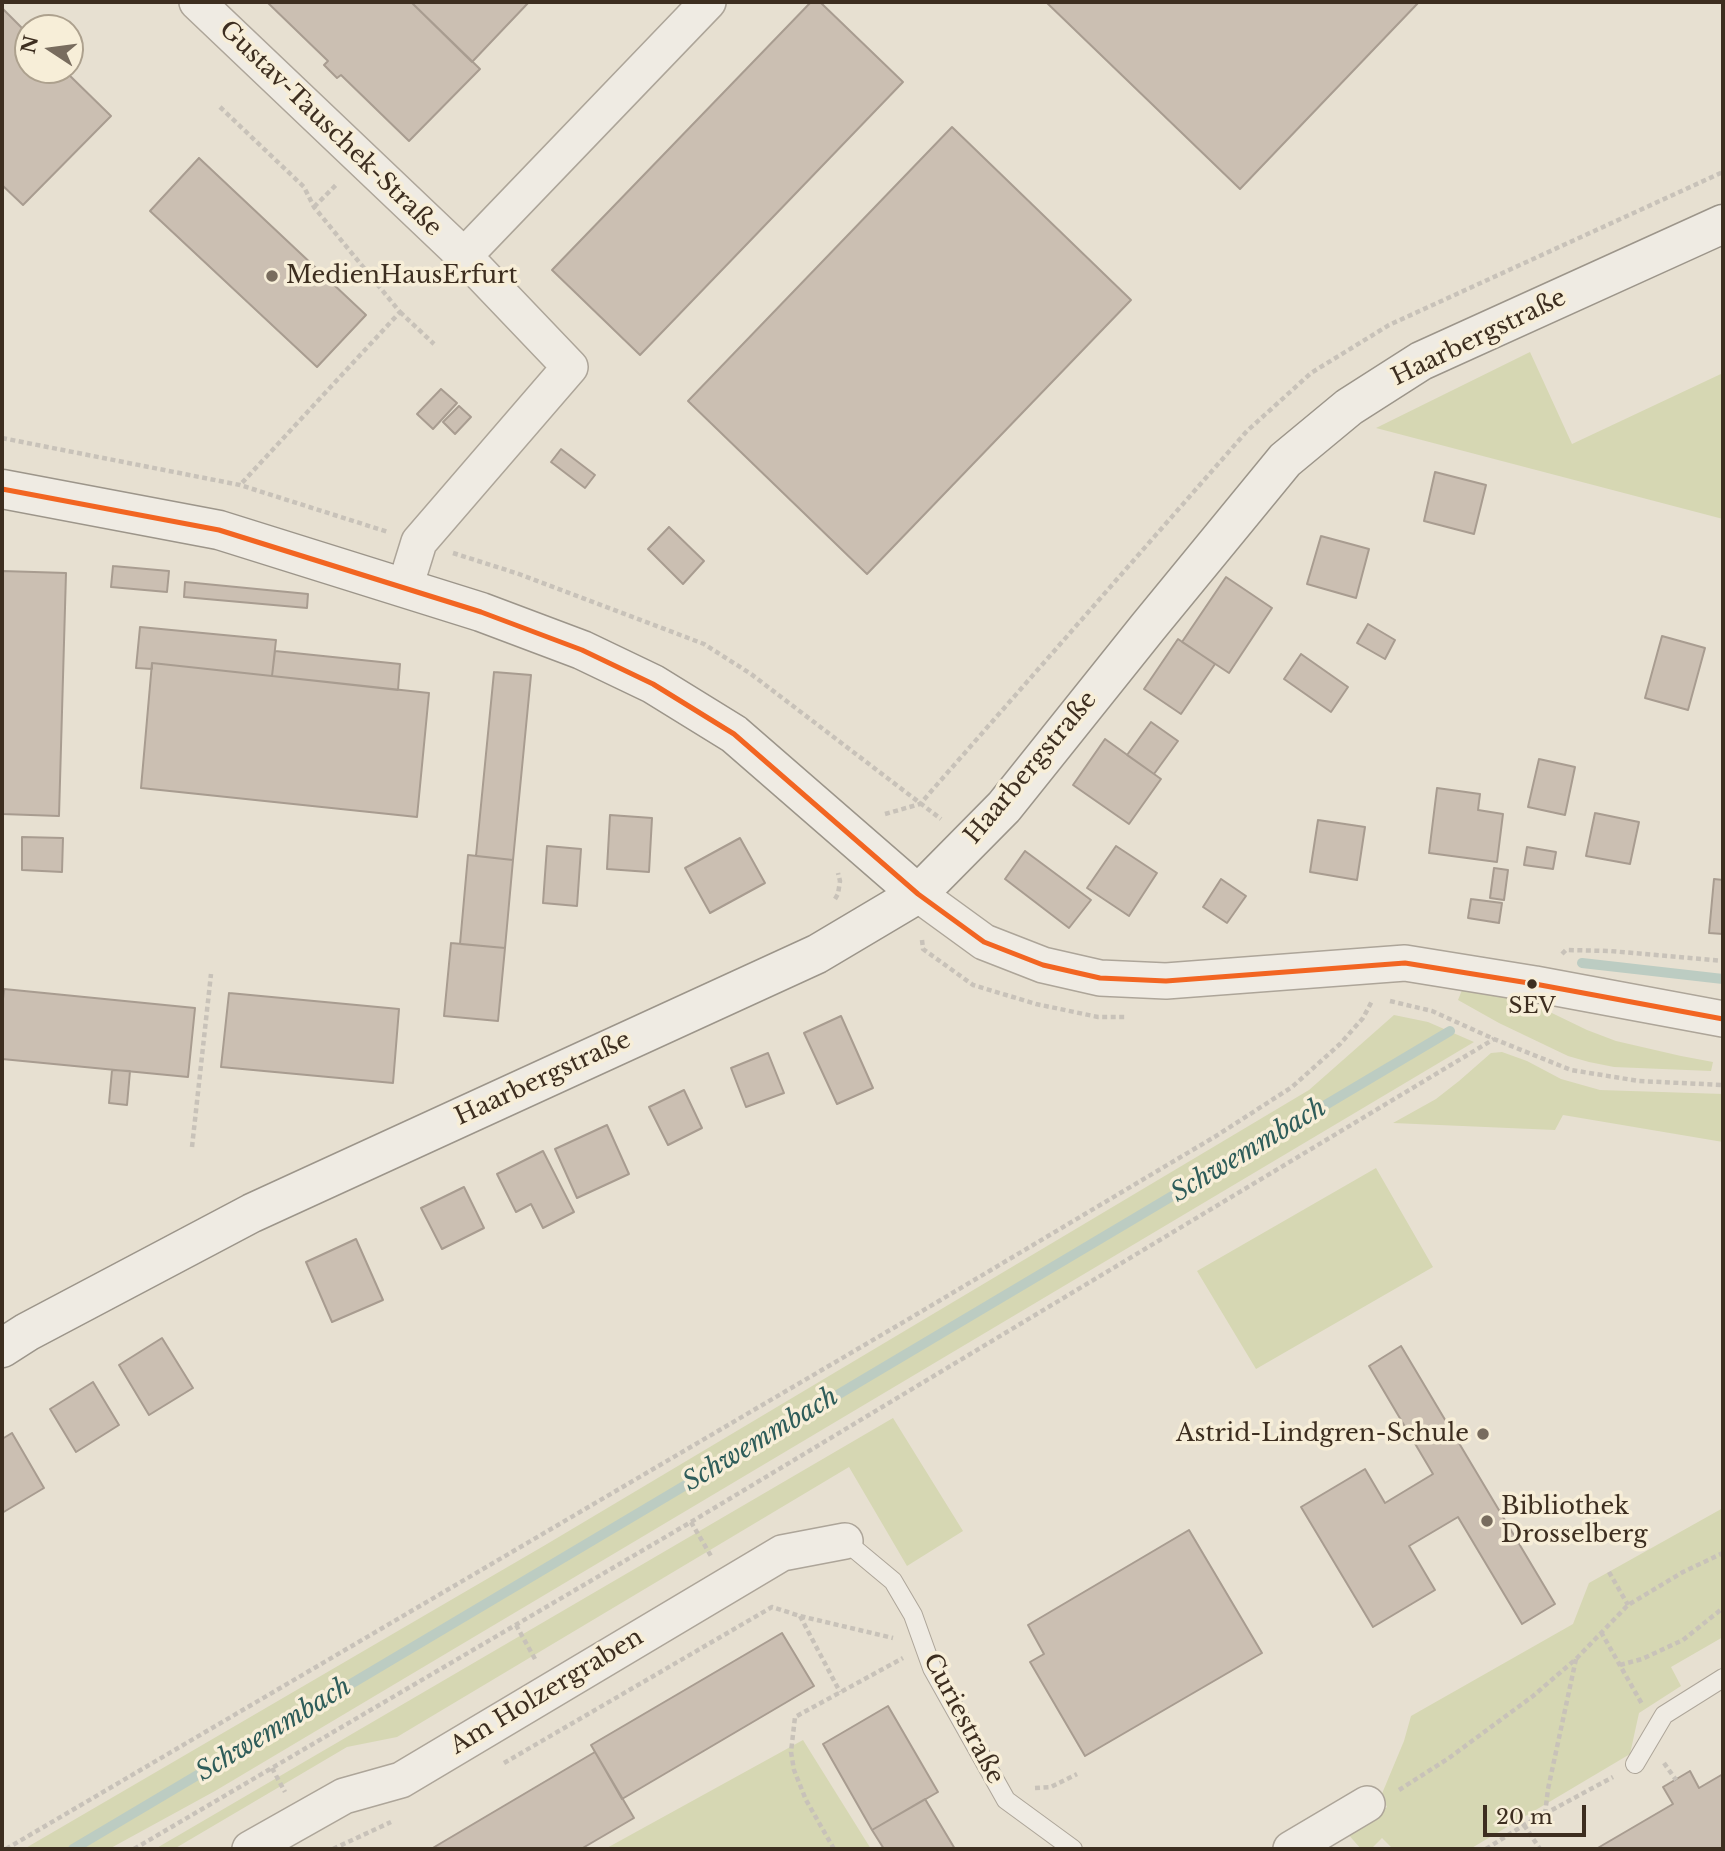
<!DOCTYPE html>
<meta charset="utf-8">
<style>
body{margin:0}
#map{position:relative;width:1725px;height:1851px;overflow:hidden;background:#e7e0d1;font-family:"Libre Baskerville",serif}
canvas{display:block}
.frame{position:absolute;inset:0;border:4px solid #3d2e20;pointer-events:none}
.north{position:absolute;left:14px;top:14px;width:70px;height:70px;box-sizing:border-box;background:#f7eed8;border:2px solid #ada18e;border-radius:50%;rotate:283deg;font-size:19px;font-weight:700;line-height:28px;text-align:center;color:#3d2e20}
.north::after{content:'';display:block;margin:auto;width:24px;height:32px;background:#786c5e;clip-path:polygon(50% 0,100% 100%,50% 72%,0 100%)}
.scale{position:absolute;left:1483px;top:1805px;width:103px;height:32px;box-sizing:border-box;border:4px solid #3d2e20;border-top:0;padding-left:9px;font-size:21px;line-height:24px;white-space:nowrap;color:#3d2e20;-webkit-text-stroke:5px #f7eed8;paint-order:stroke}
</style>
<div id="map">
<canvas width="1725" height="1851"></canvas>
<div class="frame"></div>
<div class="north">N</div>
<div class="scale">20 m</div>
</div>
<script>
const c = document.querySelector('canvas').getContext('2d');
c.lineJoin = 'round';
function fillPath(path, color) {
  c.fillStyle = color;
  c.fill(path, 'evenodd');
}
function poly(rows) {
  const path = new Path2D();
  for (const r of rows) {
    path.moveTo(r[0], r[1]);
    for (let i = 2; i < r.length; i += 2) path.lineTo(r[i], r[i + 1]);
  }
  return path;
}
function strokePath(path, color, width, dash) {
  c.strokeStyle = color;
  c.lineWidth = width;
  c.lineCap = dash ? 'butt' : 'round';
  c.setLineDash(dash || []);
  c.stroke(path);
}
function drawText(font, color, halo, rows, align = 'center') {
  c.font = font + ' "Libre Baskerville",serif';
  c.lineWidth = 7;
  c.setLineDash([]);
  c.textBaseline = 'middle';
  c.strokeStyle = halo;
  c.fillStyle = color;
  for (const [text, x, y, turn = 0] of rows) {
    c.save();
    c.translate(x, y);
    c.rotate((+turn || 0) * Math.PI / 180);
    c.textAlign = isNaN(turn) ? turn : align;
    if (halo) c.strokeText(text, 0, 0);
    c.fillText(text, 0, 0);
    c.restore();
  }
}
fillPath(poly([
 [1530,352,1572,444,1723,373,1723,519,1376,428],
 [1462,990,1527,1001,1587,1030,1616,1041,1681,1056,1713,1062,1711,1071,1614,1067,1589,1062,1568,1056,1499,1023,1458,1000],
 [1394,1015,1428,1022,1474,1042,215,1791,109,1849,24,1849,547,1544,1309,1090],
 [1502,1052,1527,1061,1561,1079,1600,1090,1723,1094,1723,1142,1563,1115,1555,1130,1393,1123,1436,1099,1459,1081,1491,1053],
 [1376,1168,1433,1267,1256,1369,1197,1271],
 [893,1418,963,1531,907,1566,849,1467,397,1737,347,1747,174,1849,155,1849],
 [1723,1508,1723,1637,1671,1667,1681,1686,1639,1713,1630,1754,1470,1849,1393,1849,1382,1838,1371,1849,1361,1849,1347,1833,1387,1807,1381,1796,1404,1741,1411,1716,1573,1624,1589,1583],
 [803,1740,871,1849,605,1849]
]), '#d6d7b3');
strokePath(poly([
 [1582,963,1723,979],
 [73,1849,1450,1031]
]), '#bcccc2', 10);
const building = poly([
 [267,2,411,2,480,69,409,141,341,75,337,78,324,65,328,61,267,2],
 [411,2,529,2,472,62,411,2],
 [811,2,820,2,903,82,640,355,552,270,811,2],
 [1046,2,1419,2,1240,189,1046,2],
 [2,8,28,34,28,70,64,70,111,116,23,205,2,185,2,8],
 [952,127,1131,300,867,574,688,401,952,127],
 [199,158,366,315,317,367,150,211,199,158],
 [441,389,457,403,433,429,417,414,441,389],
 [459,406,471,417,455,434,443,422,459,406],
 [561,449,595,475,585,488,551,462,561,449],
 [1435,472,1486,485,1474,534,1424,521,1435,472],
 [669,527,704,561,683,584,648,549,669,527],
 [1321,536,1369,549,1356,598,1307,584,1321,536],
 [113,566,169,571,167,592,111,587,113,566],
 [2,571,66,573,59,816,2,814,2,571],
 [1226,577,1272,608,1229,673,1182,642,1226,577],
 [185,582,308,594,307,608,184,597,185,582],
 [1368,624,1395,640,1385,659,1357,643,1368,624],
 [140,627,276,640,272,676,152,663,152,669,136,668,140,627],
 [1662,636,1705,648,1688,710,1645,698,1662,636],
 [1178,639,1215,664,1181,714,1144,689,1178,639],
 [275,651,400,664,398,690,272,676,275,651],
 [1301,654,1348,687,1331,712,1284,679,1301,654],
 [152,663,429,693,417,817,141,788,152,663],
 [494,672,531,675,513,860,476,856,494,672],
 [1151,722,1178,741,1154,774,1127,755,1151,722],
 [1105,739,1161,779,1129,824,1073,785,1105,739],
 [1539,759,1575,767,1565,815,1528,807,1539,759],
 [1437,788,1480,794,1478,810,1503,814,1497,862,1429,853,1437,788],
 [1595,813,1639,822,1630,864,1586,856,1595,813],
 [610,815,652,818,649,872,607,869,610,815],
 [1318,820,1365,827,1357,880,1310,872,1318,820],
 [22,837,63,838,62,872,22,870,22,837],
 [740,838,765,883,710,913,685,868,740,838],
 [547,846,581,849,577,906,543,903,547,846],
 [1116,846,1157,873,1129,916,1087,888,1116,846],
 [1527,847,1556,852,1553,869,1524,865,1527,847],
 [1025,851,1091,900,1069,928,1005,879,1025,851],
 [468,855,513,860,505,948,460,944,468,855],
 [1494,868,1508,870,1504,900,1490,898,1494,868],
 [1221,879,1246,896,1227,923,1203,907,1221,879],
 [1714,879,1723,880,1723,934,1709,933,1714,879],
 [1471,899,1502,903,1499,923,1468,918,1471,899],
 [451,943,505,948,498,1021,444,1016,451,943],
 [4,989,195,1008,188,1077,2,1059,2,1009,4,989],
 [229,993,399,1009,393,1083,221,1067,229,993],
 [841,1016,873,1088,837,1104,804,1033,841,1016],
 [768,1053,784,1093,746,1107,731,1068,768,1053],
 [112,1070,130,1071,127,1105,109,1103,112,1070],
 [684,1090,702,1128,668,1145,649,1107,684,1090],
 [607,1125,629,1174,577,1198,555,1149,607,1125],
 [543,1151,574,1212,543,1228,531,1204,516,1212,497,1174,543,1151],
 [464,1187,484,1228,442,1249,421,1208,464,1187],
 [356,1239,383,1300,332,1322,306,1262,356,1239],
 [162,1338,193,1388,149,1415,119,1365,162,1338],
 [1401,1346,1555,1604,1522,1624,1458,1517,1409,1546,1435,1590,1373,1627,1301,1507,1365,1469,1385,1503,1433,1474,1369,1366,1401,1346],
 [93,1382,119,1425,76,1452,50,1409,93,1382],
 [12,1433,44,1488,2,1513,2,1439,12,1433],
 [1189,1530,1262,1653,1085,1756,1030,1662,1044,1654,1028,1625,1189,1530],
 [782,1633,814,1686,622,1799,591,1745,782,1633],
 [888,1706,938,1792,872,1830,823,1744,888,1706],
 [595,1752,634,1818,581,1849,431,1849,595,1752],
 [1690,1771,1699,1788,1723,1774,1723,1849,1596,1849,1673,1804,1663,1787,1690,1771],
 [925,1799,955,1849,884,1849,872,1830,925,1799]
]);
fillPath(building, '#cbbfb2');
strokePath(building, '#a89c90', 2);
const lane = poly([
 [845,1541,893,1581,913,1615,932,1668,1006,1800,1073,1849],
 [1635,1764,1664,1715,1723,1678]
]);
const street = poly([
 [197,2,464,256,570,367,419,542,405,587],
 [464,256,708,2],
 [918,894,984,942,1043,965,1100,978,1166,981,1405,963,1535,984,1723,1019],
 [250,1849,344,1796,401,1780,782,1553,845,1541],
 [1291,1849,1367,1804]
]);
const secondary = poly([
 [2,489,219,530,481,612,582,650,653,684,734,734,918,894],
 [2,1348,27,1332,252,1213,817,954,918,894,1004,807,1148,627,1285,460,1349,407,1421,361,1723,224]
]);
strokePath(lane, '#ada599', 20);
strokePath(street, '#ada599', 38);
strokePath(secondary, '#9c958a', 41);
strokePath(poly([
 [220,107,304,187,314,207,400,312,240,485],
 [314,207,338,183],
 [400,312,434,344],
 [2,438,240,485,388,532],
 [453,553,519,574,704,644,751,674,941,819],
 [885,814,920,804,1247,431,1311,373,1389,325,1723,172],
 [835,899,838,894,840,881,838,873],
 [922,940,923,949,973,985,1036,1004,1098,1017,1127,1017],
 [1562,954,1566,950,1610,951,1723,961],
 [1390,1001,1432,1011,1494,1039,1571,1070,1639,1081,1723,1085],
 [192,1147,211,974],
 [691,1522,711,1556],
 [1609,1572,1628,1605],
 [800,1616,840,1692],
 [516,1625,535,1659],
 [1601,1632,1642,1704],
 [1620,1665,1642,1659,1683,1640,1723,1608],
 [504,1763,772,1607,800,1616,893,1638],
 [1664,1763,1676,1780],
 [272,1768,285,1792],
 [1035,1788,1051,1787,1077,1774],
 [1399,1790,1449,1758,1533,1696,1577,1658,1628,1605,1683,1572,1723,1553],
 [1545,1814,1548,1789,1576,1659],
 [1524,1825,1540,1849],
 [6,1849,907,1320,1216,1136,1292,1087,1340,1044,1363,1018,1372,1001],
 [134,1849,691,1522,1494,1039],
 [333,1849,391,1822],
 [834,1849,806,1800,794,1770,791,1752,795,1717,903,1658],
 [1486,1849,1524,1825,1613,1777]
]), '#c8c2b9', 4.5, [5, 3.5]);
strokePath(lane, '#efebe3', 18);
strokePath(street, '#efebe3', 35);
strokePath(secondary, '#efebe3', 38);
strokePath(poly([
 [2,489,219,530,481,612,582,650,653,684,734,734,918,894,984,942,1043,965,1100,978,1166,981,1405,963,1535,984,1723,1019]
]), '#f26522', 5);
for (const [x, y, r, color] of [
 [272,276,7,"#786c5e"],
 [1532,984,6,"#3d2e20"],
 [1483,1434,7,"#786c5e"],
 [1487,1521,7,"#786c5e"]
]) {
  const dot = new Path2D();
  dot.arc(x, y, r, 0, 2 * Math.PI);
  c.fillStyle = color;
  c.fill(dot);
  strokePath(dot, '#f7eed8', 2.5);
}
drawText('22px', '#3d2e20', '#f7eed8', [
 ["SEV",1532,1007]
]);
drawText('24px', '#3d2e20', '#f7eed8', [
 ["Gustav-Tauschek-Straße",330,129,44],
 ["Haarbergstraße",1479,338,-26],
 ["Haarbergstraße",1031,768,-50],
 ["Haarbergstraße",543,1079,-25],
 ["Am Holzergraben",547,1692,-31],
 ["Curiestraße",963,1719,62]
]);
drawText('24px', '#3d2e20', '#f7eed8', [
 ["MedienHausErfurt",286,276],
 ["Astrid-Lindgren-Schule",1469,1434,"right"],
 ["Bibliothek",1501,1507],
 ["Drosselberg",1501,1535]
], 'left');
drawText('italic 26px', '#2f5d5a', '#f7eed8', [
 ["Schwemmbach",1249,1151,-31],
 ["Schwemmbach",761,1440,-31],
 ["Schwemmbach",274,1730,-31]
]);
</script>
